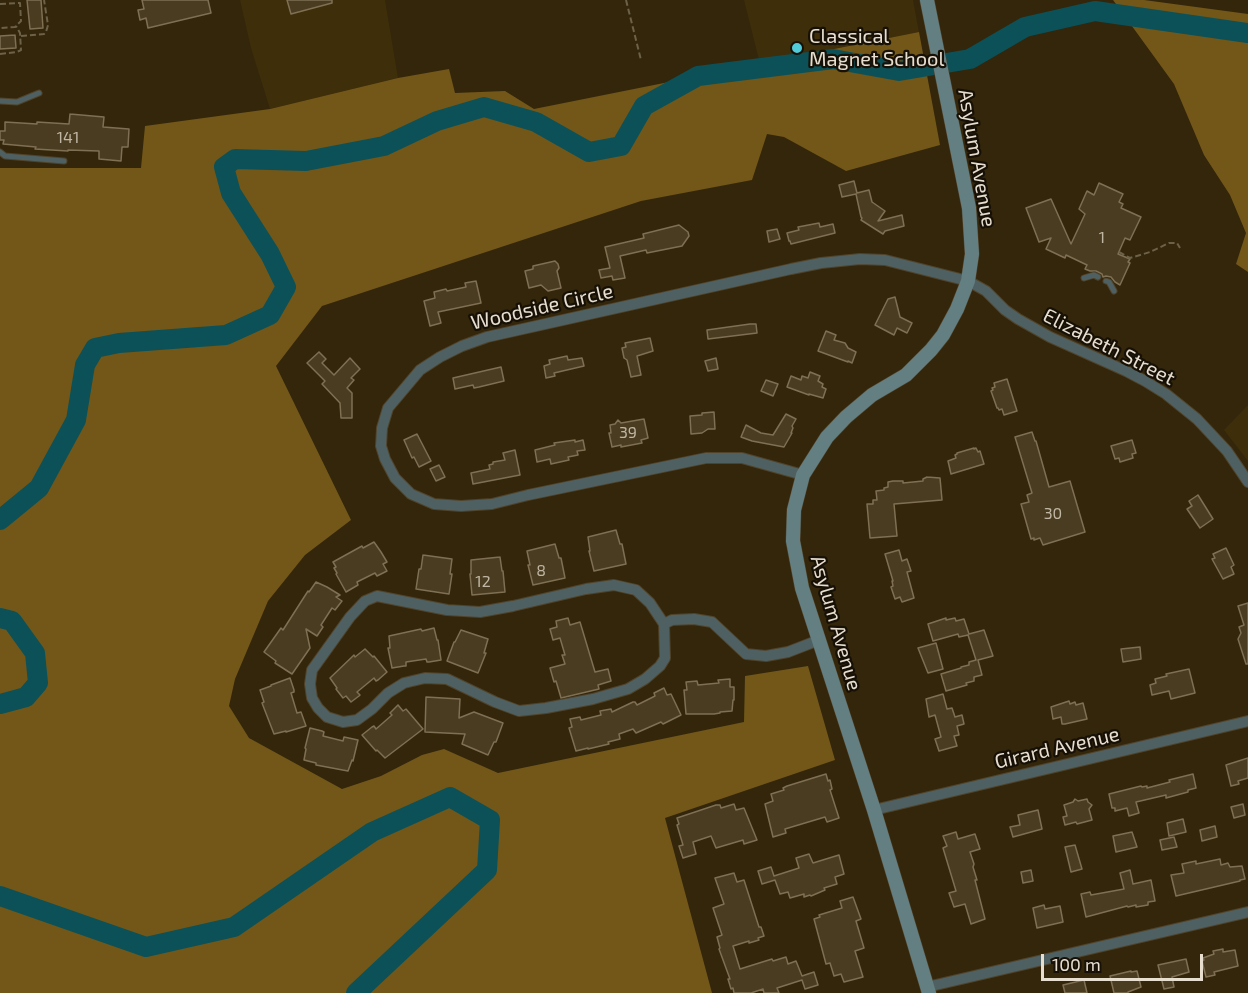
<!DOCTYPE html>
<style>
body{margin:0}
#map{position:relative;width:1248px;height:993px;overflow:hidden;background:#33260b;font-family:"Exo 2",sans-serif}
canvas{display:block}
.scale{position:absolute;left:1041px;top:954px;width:162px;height:27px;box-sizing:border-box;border:3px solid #e7decf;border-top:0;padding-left:8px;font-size:18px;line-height:21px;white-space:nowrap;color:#e7decf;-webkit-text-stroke:4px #161006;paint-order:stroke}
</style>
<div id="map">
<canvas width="1248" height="993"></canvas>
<div class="scale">100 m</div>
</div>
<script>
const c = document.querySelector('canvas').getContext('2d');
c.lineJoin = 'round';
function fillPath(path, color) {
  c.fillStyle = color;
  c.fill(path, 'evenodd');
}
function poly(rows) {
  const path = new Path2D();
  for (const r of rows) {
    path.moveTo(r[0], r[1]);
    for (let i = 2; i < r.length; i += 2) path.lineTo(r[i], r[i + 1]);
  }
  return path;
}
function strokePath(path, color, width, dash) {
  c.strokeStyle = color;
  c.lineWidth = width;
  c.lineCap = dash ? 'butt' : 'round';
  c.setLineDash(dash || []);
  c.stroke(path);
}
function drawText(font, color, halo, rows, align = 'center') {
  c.font = font + ' "Exo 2",sans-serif';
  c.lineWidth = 4.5;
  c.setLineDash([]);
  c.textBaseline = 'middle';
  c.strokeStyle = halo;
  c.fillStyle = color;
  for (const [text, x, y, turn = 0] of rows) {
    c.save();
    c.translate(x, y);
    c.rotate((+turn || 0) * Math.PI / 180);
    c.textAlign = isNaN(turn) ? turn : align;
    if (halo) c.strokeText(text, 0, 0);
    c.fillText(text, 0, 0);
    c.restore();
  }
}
fillPath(poly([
 [240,0,385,0,398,78,270,109,251,48],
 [744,0,913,0,919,32,760,64],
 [1248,405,1248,461,1224,430]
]), '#3e2e0a');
fillPath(poly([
 [1113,0,1144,0,1248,14,1248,272,1236,264,1246,233,1230,195,1204,155,1174,84],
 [919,32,940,145,846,171,784,137,767,134,752,180,641,201,322,306,276,366,351,520,305,555,268,601,235,679,229,706,249,738,342,789,381,776,422,755,444,749,498,773,744,722,745,676,808,666,835,760,665,818,712,993,0,993,0,168,141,168,145,126,270,109,398,78,449,69,455,93,505,91,534,109]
]), '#735719');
strokePath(poly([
 [0,520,39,488,76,420,85,365,95,348,119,343,226,335,270,315,286,287,270,254,231,193,224,167,235,159,306,161,384,146,437,121,484,107,536,122,589,152,621,146,644,106,698,76,833,59,899,71,970,59,1025,27,1095,11,1248,33],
 [0,618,12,621,35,653,38,683,26,697,0,704],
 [0,896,146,947,234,927,372,832,450,797,490,820,487,870,356,993]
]), '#0c5158', 20);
const building = poly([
 [27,0,41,0,43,28,30,29,27,0],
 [142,0,208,0,211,13,148,28,146,18,140,20,138,10,144,9,142,0],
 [287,0,332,0,332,3,291,14,287,0],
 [15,35,16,48,0,49,0,36,15,35],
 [70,114,104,117,103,127,129,129,128,147,122,147,121,161,99,159,99,151,68,150,68,151,35,149,36,147,3,144,4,140,0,140,0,131,5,131,5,122,37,124,37,122,69,124,70,114],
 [854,181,857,193,869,190,872,202,885,211,878,221,902,215,904,226,885,231,883,234,861,220,862,218,861,217,856,194,842,197,839,185,854,181],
 [1099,183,1123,194,1119,202,1123,204,1121,208,1141,217,1130,240,1125,238,1118,254,1130,259,1128,262,1130,263,1120,285,1115,282,1111,277,1106,276,1103,277,1102,274,1096,271,1090,271,1085,269,1087,265,1066,255,1065,258,1046,249,1051,238,1039,242,1026,208,1051,199,1071,244,1085,214,1079,209,1087,191,1094,195,1099,183],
 [819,223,820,227,833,224,835,233,791,244,790,241,789,241,787,233,799,230,798,227,819,223],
 [679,225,688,232,689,236,682,246,647,253,646,250,620,256,625,278,613,280,612,276,601,278,599,270,610,268,605,247,644,238,643,234,679,225],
 [777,229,780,239,769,242,767,231,777,229],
 [555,261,558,264,559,268,557,271,561,288,548,291,541,285,529,288,525,271,533,269,533,266,555,261],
 [476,281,481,303,438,312,441,323,430,326,424,301,435,298,434,292,446,289,447,291,466,287,465,283,476,281],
 [895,297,900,317,912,323,907,333,897,328,894,335,875,325,888,299,895,297],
 [750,324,756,324,757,333,708,339,707,330,750,324],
 [826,331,836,335,834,340,845,343,848,348,856,352,852,363,848,361,848,362,818,351,826,331],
 [650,338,653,351,637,356,641,375,631,377,627,360,624,358,622,348,626,347,625,343,650,338],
 [319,352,326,359,322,363,334,375,350,358,360,369,351,378,354,380,347,388,352,393,352,418,341,418,340,403,322,384,325,381,307,363,319,352],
 [567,356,568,360,582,358,584,366,554,373,555,376,546,378,544,366,550,364,549,360,567,356],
 [716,358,718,369,708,371,705,361,716,358],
 [501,367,504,381,479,387,474,388,473,385,455,389,453,378,501,367],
 [810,372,820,376,818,381,823,384,822,387,826,389,823,398,809,394,809,395,787,387,791,376,801,380,802,376,808,378,810,372],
 [1007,379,1017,411,1004,415,1002,409,999,410,998,408,997,408,991,391,993,390,992,388,995,387,994,383,1007,379],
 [766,380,778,384,773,396,761,391,766,380],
 [714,412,715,429,708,429,702,433,691,434,690,416,702,415,702,413,714,412],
 [786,414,796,419,792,426,793,428,791,433,792,433,784,447,752,441,741,437,746,425,761,433,773,435,786,414],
 [644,419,648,438,641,440,642,443,621,447,621,445,612,447,609,433,611,433,610,425,615,424,618,420,621,423,644,419],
 [1032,432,1035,441,1036,441,1049,487,1070,481,1085,532,1043,545,1040,538,1034,540,1034,538,1031,539,1021,504,1029,502,1027,495,1032,493,1015,437,1032,432],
 [417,434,431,461,419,467,414,457,412,458,404,440,417,434],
 [575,440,575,442,583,440,585,450,577,451,578,455,568,457,569,460,551,464,550,459,537,462,535,450,555,445,554,443,575,440],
 [1132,440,1136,453,1132,454,1133,458,1120,462,1119,458,1115,459,1111,446,1132,440],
 [974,448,974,449,976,448,978,452,980,451,984,464,951,474,948,461,956,458,955,455,957,454,957,453,974,448],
 [515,450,520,475,473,484,471,473,490,469,489,465,493,464,493,462,505,460,503,453,515,450],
 [439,465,445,477,436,481,430,469,439,465],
 [927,477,940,478,942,500,894,504,897,536,870,538,867,504,873,504,873,500,877,500,876,491,884,490,884,488,888,487,888,482,893,481,903,481,903,483,923,481,923,479,927,477],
 [1198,495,1213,519,1200,528,1187,509,1192,506,1189,501,1198,495],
 [616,530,620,544,622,544,626,564,594,571,589,551,590,551,588,537,616,530],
 [374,542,381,552,387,562,383,564,387,571,377,576,375,573,357,582,358,585,346,592,336,574,337,573,334,568,336,567,333,562,362,546,363,548,374,542],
 [555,544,559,558,561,558,565,578,533,585,528,565,530,565,527,551,555,544],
 [1226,548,1234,565,1231,567,1234,574,1223,579,1212,559,1215,558,1213,554,1226,548],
 [899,550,902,561,907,559,911,571,907,572,914,598,902,602,900,597,895,599,891,587,893,586,892,581,893,581,885,554,899,550],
 [423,555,452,559,450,574,452,574,449,594,416,589,419,569,421,569,423,555],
 [500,557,502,571,503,571,505,592,472,595,470,574,471,574,471,560,500,557],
 [316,582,327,587,340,595,336,597,342,601,335,610,332,608,321,625,323,627,317,636,306,629,310,648,292,674,275,663,276,661,264,652,281,628,283,630,308,591,309,592,316,582],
 [1248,603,1248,664,1246,664,1238,639,1241,633,1239,627,1244,625,1238,606,1248,603],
 [568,618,570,625,580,622,595,672,608,669,611,681,598,685,599,689,561,698,556,681,554,682,550,668,565,664,562,655,565,655,560,638,553,640,550,629,557,627,556,621,568,618],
 [946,618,946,620,955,618,956,621,964,619,969,634,984,630,993,656,978,660,982,675,974,677,974,681,966,683,967,685,946,691,941,674,961,668,961,667,969,665,969,662,976,660,968,635,959,637,958,634,933,641,928,624,946,618],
 [434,628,437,640,438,640,441,660,429,662,427,662,426,659,406,662,406,666,404,666,392,668,388,648,390,648,389,636,421,629,422,631,434,628],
 [461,630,488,639,484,653,486,653,478,673,447,661,454,642,455,642,461,630],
 [936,643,943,669,928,673,918,648,936,643],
 [1140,647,1141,659,1123,662,1121,649,1140,647],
 [365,649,373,657,374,656,387,672,378,680,376,681,374,678,357,692,360,695,359,696,351,702,346,696,343,698,336,689,337,688,330,678,354,655,355,657,365,649],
 [1189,669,1195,693,1171,699,1169,691,1152,695,1150,685,1156,683,1155,679,1167,676,1166,674,1189,669],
 [290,678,294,690,294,692,291,693,297,713,301,712,306,726,286,732,286,731,274,734,262,703,264,702,260,690,271,686,271,685,290,678],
 [730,679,730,687,734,687,734,700,733,700,732,711,720,712,720,713,714,714,686,714,684,690,687,690,686,682,697,681,698,685,719,683,718,680,730,679],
 [664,688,667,695,671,694,681,715,663,724,661,722,636,733,633,729,619,734,620,739,608,742,609,744,588,749,588,748,576,751,569,728,572,727,570,719,580,717,581,720,601,715,600,711,611,709,612,712,633,702,635,702,637,705,655,696,654,693,664,688],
 [943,694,947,709,952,708,955,717,962,715,964,724,957,726,959,735,954,736,957,746,939,751,935,739,941,737,935,715,929,717,926,699,943,694],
 [426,697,460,699,459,718,474,712,503,723,496,742,494,742,488,755,462,744,465,734,425,732,426,697],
 [1069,701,1070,704,1075,702,1076,705,1083,703,1087,719,1065,724,1062,724,1061,717,1053,719,1051,707,1069,701],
 [398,705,403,711,406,709,423,729,385,758,377,750,376,751,362,735,372,727,374,726,376,729,392,715,390,713,398,705],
 [310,728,322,731,324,732,323,736,343,741,344,737,358,740,353,761,352,760,348,771,316,765,316,763,304,760,306,749,305,748,310,728],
 [1248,758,1248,778,1238,781,1239,784,1231,786,1226,765,1248,758],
 [826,774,828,781,830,780,832,789,830,790,839,818,827,822,825,817,785,829,786,833,773,837,765,804,773,801,771,794,784,790,783,788,787,786,826,774],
 [1193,774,1196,788,1188,790,1188,792,1166,798,1166,795,1136,802,1139,813,1129,816,1127,808,1115,811,1115,808,1112,808,1109,794,1141,786,1142,787,1147,786,1147,788,1170,782,1169,780,1193,774],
 [1075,799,1078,801,1087,799,1088,802,1092,805,1089,809,1092,820,1077,824,1076,822,1065,825,1063,817,1067,816,1064,805,1073,802,1075,799],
 [734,804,736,810,744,808,757,840,744,844,743,840,716,848,711,836,693,842,696,854,683,858,679,846,683,845,677,825,679,824,677,818,716,805,720,805,721,808,734,804],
 [1243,804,1245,815,1234,818,1231,807,1243,804],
 [1038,810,1042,829,1013,837,1010,827,1020,825,1018,815,1038,810],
 [1183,819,1186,832,1169,836,1167,823,1183,819],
 [1215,826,1217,837,1202,841,1200,830,1215,826],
 [956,832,958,839,975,834,980,849,970,852,974,864,973,867,977,880,975,880,985,919,971,924,965,904,954,907,949,893,956,891,943,848,947,846,943,836,956,832],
 [1132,832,1137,847,1116,852,1113,836,1132,832],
 [1174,837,1177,847,1162,850,1160,840,1174,837],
 [1075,845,1082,869,1071,872,1065,847,1075,845],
 [809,854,813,863,839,855,844,874,835,877,837,884,824,888,825,890,811,896,810,895,804,897,804,894,790,898,788,892,780,894,775,880,762,884,758,871,771,867,774,876,799,868,796,858,809,854],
 [1220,859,1221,865,1228,863,1230,867,1242,866,1245,879,1240,880,1240,881,1176,896,1171,875,1184,873,1182,864,1196,861,1196,864,1220,859],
 [1031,870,1033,881,1023,883,1021,872,1031,870],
 [1130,870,1133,884,1151,880,1155,901,1148,902,1148,905,1136,907,1136,905,1128,907,1127,906,1086,917,1081,894,1090,892,1091,895,1124,889,1120,873,1130,870],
 [734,873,737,882,744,880,759,927,761,927,764,936,758,938,759,940,749,943,749,941,733,946,740,969,772,959,773,961,786,957,788,964,796,961,802,976,814,972,818,985,805,989,802,980,777,988,779,993,764,993,763,989,751,993,734,993,733,988,731,989,728,979,730,979,719,949,720,948,717,937,722,935,713,908,724,904,715,878,734,873],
 [853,897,861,919,856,921,864,948,855,951,863,977,844,982,841,974,834,976,830,963,826,964,814,919,820,917,819,915,842,908,840,901,853,897],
 [1044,905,1045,909,1060,906,1063,922,1037,928,1033,908,1044,905],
 [1223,949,1223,952,1235,950,1238,966,1214,972,1215,975,1206,977,1202,961,1204,960,1203,958,1214,954,1213,951,1223,949],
 [1186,959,1189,972,1172,977,1174,987,1164,989,1158,965,1186,959],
 [1131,971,1131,972,1137,971,1141,987,1128,992,1128,993,1114,993,1110,976,1131,971],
 [1084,980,1087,993,1065,993,1063,985,1084,980]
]);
fillPath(building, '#493c21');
strokePath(building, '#7f7054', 1.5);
const lane = poly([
 [0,101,17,102,39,93],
 [0,152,5,156,64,161],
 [1084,278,1094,275,1098,277],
 [1106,281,1109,282,1114,291]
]);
const street = poly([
 [803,475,742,458,706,458,528,495,492,504,461,506,434,504,411,494,395,478,385,459,381,446,382,428,388,408,420,370,440,357,462,346,487,337,791,269,821,263,860,259,885,260,968,281,986,291,1005,310,1018,319,1050,337,1126,371,1145,381,1166,394,1197,419,1227,451,1248,482],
 [664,624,665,658,660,666,645,679,628,689,593,699,546,708,519,711,495,702,447,679,425,678,404,683,388,693,372,709,357,720,343,722,327,717,318,708,312,698,310,684,312,670,350,617,365,601,377,596,447,610,480,612,513,606,586,589,614,585,636,590,650,603,664,624,672,620,694,619,712,622,746,654,766,656,788,652,819,640],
 [874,810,1248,721],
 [927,987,1248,912]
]);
const secondary = poly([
 [927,0,969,208,972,254,968,281,957,309,943,335,931,350,906,375,872,395,846,417,827,437,803,475,794,510,793,541,802,588,874,810,929,993]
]);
strokePath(lane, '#50432a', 7);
strokePath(street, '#50432a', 12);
strokePath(secondary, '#50432a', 15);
strokePath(poly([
 [626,0,641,60],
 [0,4,20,3,21,21,15,27,0,28],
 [21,36,44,34,46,32,48,25,44,0],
 [0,54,17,52,21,50,20,33,16,26],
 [1119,252,1130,258,1150,252,1169,243,1177,243,1180,248]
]), '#6c6149', 2, [6, 3]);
strokePath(lane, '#4f6062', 5);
strokePath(street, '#4f6062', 10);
strokePath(secondary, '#647f82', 14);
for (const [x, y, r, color] of [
 [797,48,6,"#52cbd9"]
]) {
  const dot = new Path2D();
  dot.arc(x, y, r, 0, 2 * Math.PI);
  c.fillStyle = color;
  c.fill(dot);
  strokePath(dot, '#161006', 2);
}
drawText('16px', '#c0b6a4', null, [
 ["141",68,138],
 ["1",1102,238],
 ["39",628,433],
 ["30",1053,514],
 ["8",541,571],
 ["12",483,582]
]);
drawText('20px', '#e7decf', '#161006', [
 ["Classical",809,36],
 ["Magnet School",809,59]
], 'left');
drawText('20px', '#e7decf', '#161006', [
 ["Asylum Avenue",977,158,80],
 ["Woodside Circle",542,307,-13],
 ["Elizabeth Street",1109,347,27],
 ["Asylum Avenue",836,623,74],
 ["Girard Avenue",1057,748,-13]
]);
</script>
